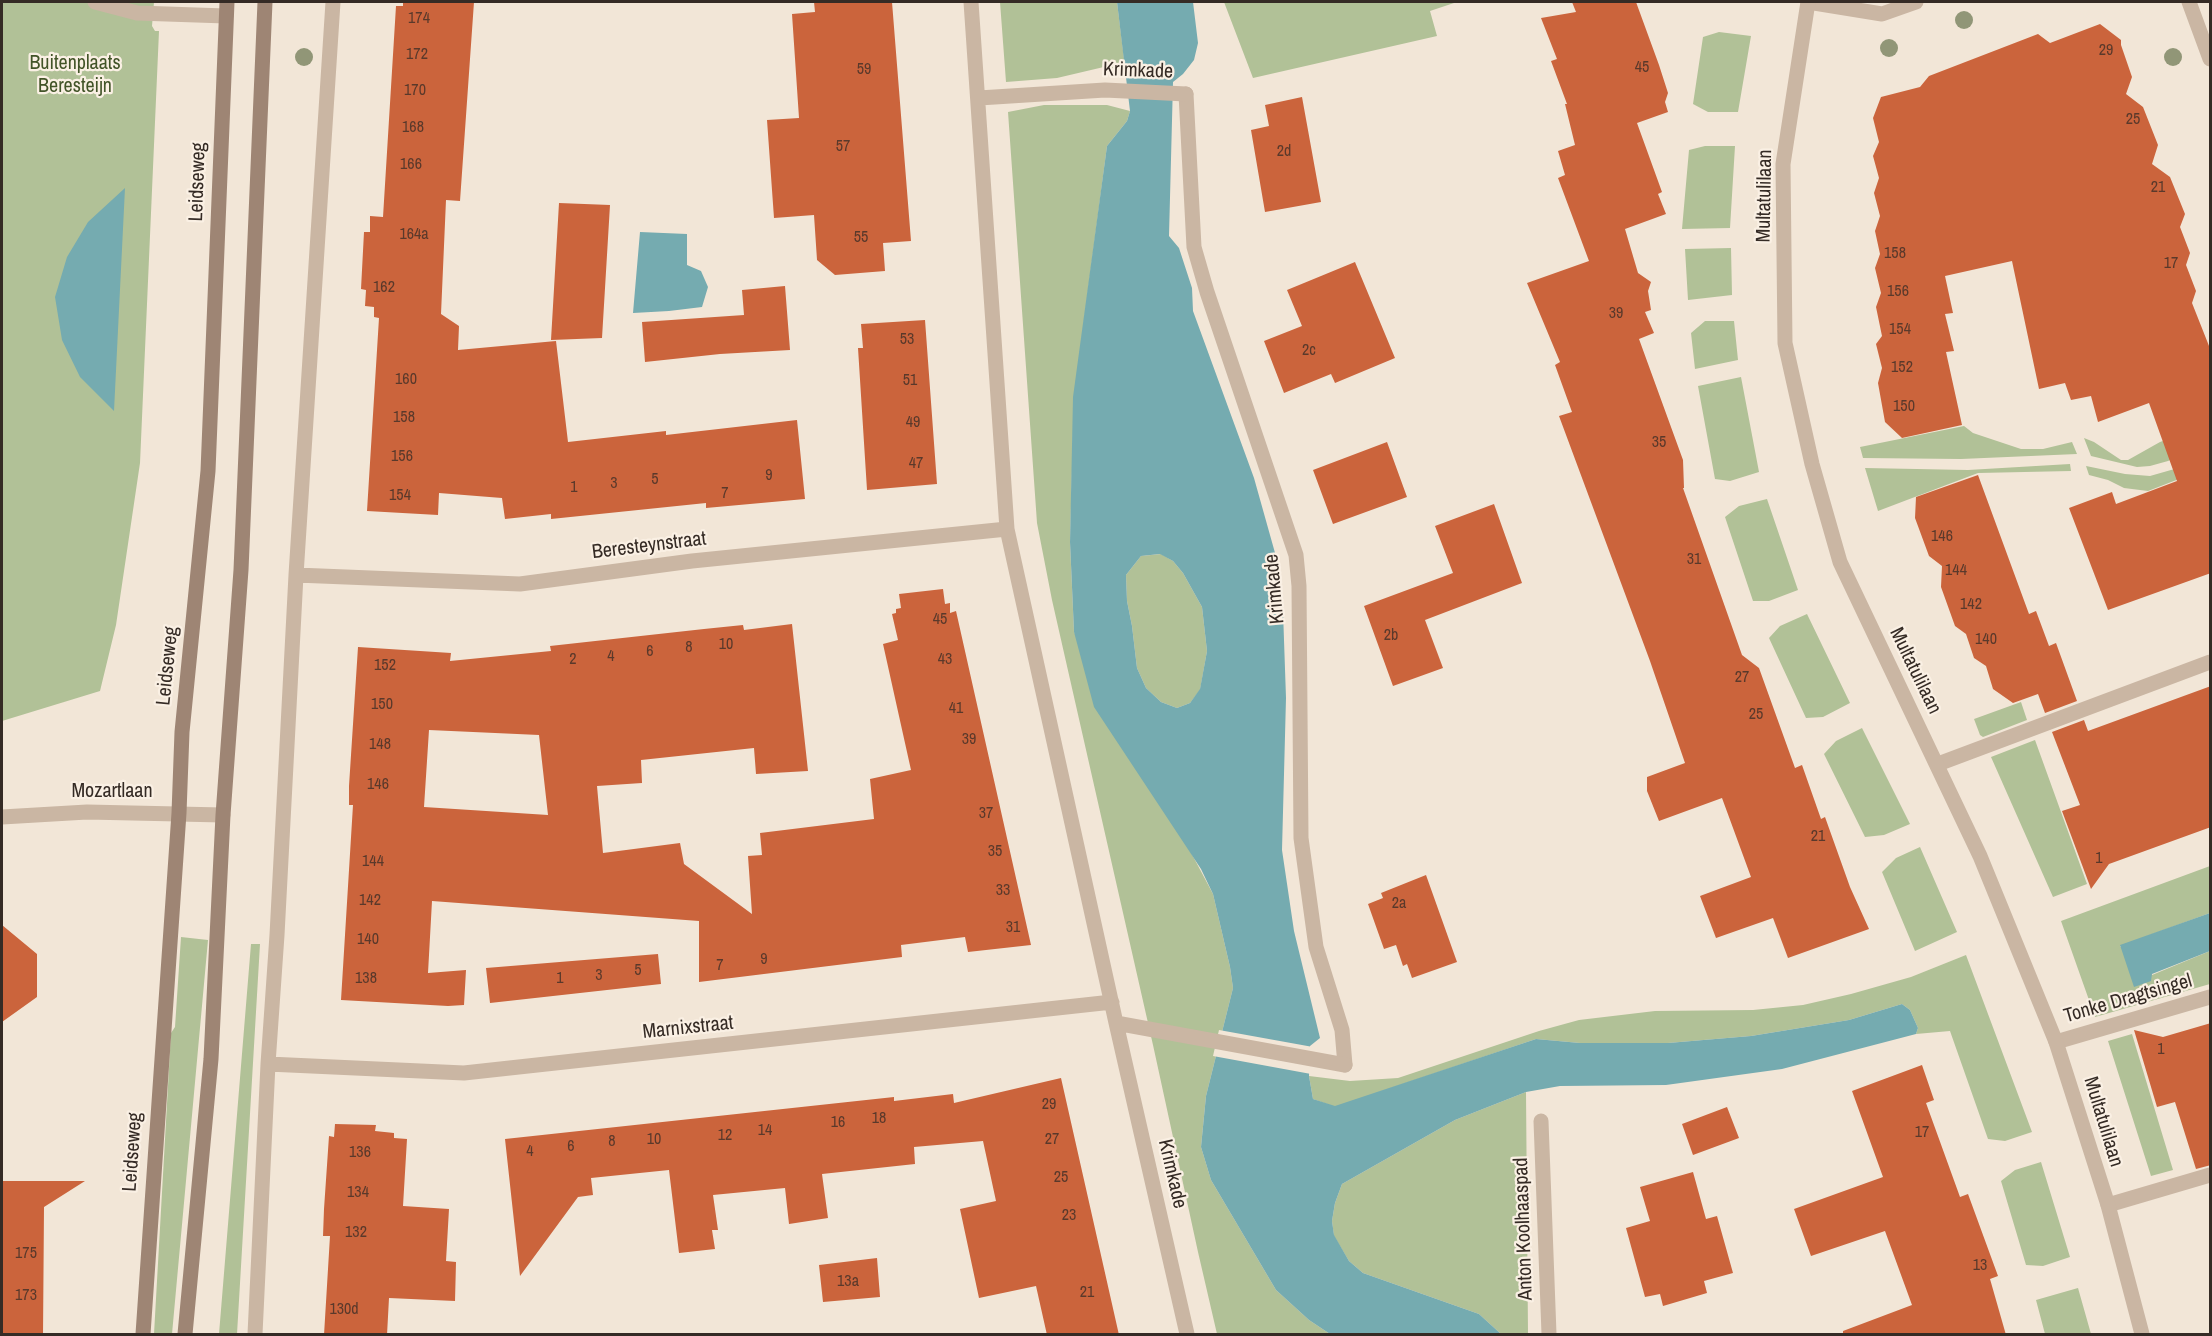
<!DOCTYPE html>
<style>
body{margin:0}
#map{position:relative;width:2212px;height:1336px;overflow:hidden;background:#f2e6d7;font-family:"Archivo Narrow",sans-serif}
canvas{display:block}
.frame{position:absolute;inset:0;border:3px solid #352b25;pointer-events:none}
</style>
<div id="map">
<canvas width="2212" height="1336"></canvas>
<div class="frame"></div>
</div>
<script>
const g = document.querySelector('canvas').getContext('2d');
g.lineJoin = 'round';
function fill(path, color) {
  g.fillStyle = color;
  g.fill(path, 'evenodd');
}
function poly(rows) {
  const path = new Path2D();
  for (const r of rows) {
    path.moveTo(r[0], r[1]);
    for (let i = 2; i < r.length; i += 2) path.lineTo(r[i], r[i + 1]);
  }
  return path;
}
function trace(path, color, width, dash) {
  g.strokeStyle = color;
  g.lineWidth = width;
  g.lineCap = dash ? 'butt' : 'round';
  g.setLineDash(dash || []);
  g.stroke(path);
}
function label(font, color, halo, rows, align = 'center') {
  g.font = font + ' "Archivo Narrow",sans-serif';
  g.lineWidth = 4.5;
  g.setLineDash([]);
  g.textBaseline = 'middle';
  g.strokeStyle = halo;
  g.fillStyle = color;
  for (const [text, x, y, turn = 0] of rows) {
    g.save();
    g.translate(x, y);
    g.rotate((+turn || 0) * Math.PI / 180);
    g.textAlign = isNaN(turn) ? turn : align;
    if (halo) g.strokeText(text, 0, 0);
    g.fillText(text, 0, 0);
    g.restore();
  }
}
fill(poly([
 [2,2,154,2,152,26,155,31,159,31,140,463,116,625,100,691,2,721],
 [1000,2,1117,2,1126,75,1108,66,1057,78,1006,82],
 [1224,2,1457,2,1430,11,1437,36,1253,78],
 [1719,32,1751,36,1738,112,1708,112,1693,104,1703,37],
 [1044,105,1107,105,1130,111,1127,121,1107,146,1074,397,1070,542,1074,632,1213,894,1230,967,1233,988,1206,1096,1201,1147,1211,1180,1276,1290,1309,1320,1330,1334,1217,1334,1198,1252,1153,1045,1052,600,1037,523,1008,112],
 [1705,146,1735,146,1730,228,1682,229,1689,150],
 [1731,248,1732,295,1688,300,1685,249],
 [1705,321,1734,321,1738,360,1695,369,1691,333],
 [1741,377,1759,472,1730,481,1715,479,1698,386],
 [2210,424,2189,451,2168,461,2150,466,2137,467,2091,456,2084,438,2094,442,2121,460,2128,460,2160,442],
 [1964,426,1973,433,2021,449,2043,449,2072,442,2077,454,1961,459,1863,458,1860,447],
 [2070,464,2071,471,1978,473,1878,511,1865,468,1968,470],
 [2086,466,2125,474,2150,476,2185,466,2210,467,2148,491,2124,488,2108,480,2089,475],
 [1767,499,1798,590,1769,601,1753,601,1725,517,1739,506],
 [1161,554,1173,561,1183,573,1202,607,1207,651,1200,690,1190,703,1177,708,1161,702,1146,688,1137,668,1132,626,1127,601,1126,575,1141,556],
 [1807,614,1850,703,1823,717,1806,718,1769,638,1780,626],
 [2021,702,2027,720,1983,737,1980,735,1974,719],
 [1862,728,1910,824,1884,835,1865,837,1824,754,1836,741],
 [2035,740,2087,884,2053,897,1991,757],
 [1920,847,1957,932,1915,951,1882,872,1896,858],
 [2210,866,2210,913,2120,946,2152,975,2210,951,2210,984,2095,1017,2061,921],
 [181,937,208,940,172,1334,154,1334,171,1033,175,1027],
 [251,944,260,944,237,1334,219,1334],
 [1966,955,2032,1132,2005,1141,1988,1139,1950,1031,1916,1034,1918,1028,1910,1010,1902,1004,1849,1020,1751,1036,1668,1043,1580,1043,1536,1039,1335,1107,1313,1099,1309,1076,1350,1081,1398,1078,1539,1031,1579,1020,1655,1011,1753,1010,1803,1005,1851,994,1911,977],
 [2132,1034,2173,1170,2151,1176,2108,1041],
 [1526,1092,1528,1334,1501,1334,1479,1314,1363,1273,1349,1261,1334,1236,1332,1221,1335,1203,1342,1184,1455,1120],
 [2041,1162,2070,1257,2043,1266,2026,1265,2001,1181,2015,1170],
 [2078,1288,2091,1334,2045,1334,2036,1300]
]), '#b1c197');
fill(poly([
 [1117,2,1193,2,1198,43,1194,60,1183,74,1173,82,1169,236,1179,248,1192,288,1193,311,1254,478,1277,560,1272,562,1283,611,1286,698,1282,850,1294,931,1320,1038,1310,1046,1309,1076,1313,1099,1335,1106,1536,1039,1580,1043,1668,1043,1751,1036,1849,1020,1902,1004,1910,1010,1918,1028,1916,1034,1782,1069,1666,1085,1560,1086,1526,1092,1455,1120,1342,1184,1335,1203,1332,1221,1334,1235,1349,1261,1363,1273,1479,1314,1501,1334,1330,1334,1309,1320,1276,1290,1211,1180,1201,1147,1206,1096,1233,988,1230,967,1213,894,1201,869,1094,707,1074,632,1070,542,1073,397,1107,146,1127,121,1130,111],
 [1160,554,1173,561,1183,573,1202,607,1207,651,1200,689,1190,703,1177,708,1161,702,1146,688,1137,668,1132,626,1127,601,1126,575,1141,556],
 [125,188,114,411,80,377,62,340,55,297,67,257,88,222],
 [640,232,687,234,687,265,701,271,708,287,702,307,669,311,633,313],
 [2210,913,2210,951,2152,974,2151,981,2134,987,2120,945]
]), '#75abb0');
fill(poly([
 [1219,1030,1313,1047,1311,1074,1213,1056]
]), '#f2e6d7');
fill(poly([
 [403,2,474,2,460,201,446,200,441,314,459,326,458,350,556,341,568,442,666,431,666,435,797,420,805,499,706,508,706,503,551,519,551,514,505,519,502,498,439,493,438,515,367,511,379,318,374,317,374,307,365,306,366,290,361,289,364,232,370,232,370,216,383,217,396,6,403,6],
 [814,2,892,2,911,241,883,243,885,271,835,275,817,260,814,215,774,218,767,120,799,118,792,14,815,12],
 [1572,2,1636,2,1659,65,1668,93,1665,102,1668,112,1637,123,1662,192,1658,194,1666,214,1625,229,1638,273,1651,282,1648,291,1651,310,1645,312,1654,333,1639,339,1683,460,1684,488,1683,488,1742,655,1759,668,1795,768,1802,765,1821,819,1825,817,1850,887,1869,929,1788,958,1773,918,1716,938,1700,896,1751,877,1722,798,1659,821,1647,791,1647,777,1685,763,1650,661,1559,416,1572,412,1555,365,1560,362,1527,283,1589,261,1558,178,1565,175,1558,151,1575,145,1565,104,1567,104,1551,61,1557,59,1541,18,1576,12],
 [2100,24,2121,40,2121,45,2132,77,2126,94,2143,107,2158,145,2152,164,2170,177,2185,214,2180,227,2190,253,2186,265,2196,291,2192,303,2211,351,2211,573,2108,610,2069,508,2112,492,2116,504,2177,481,2149,403,2098,422,2091,396,2071,400,2065,383,2039,389,2012,261,1945,276,1953,313,1945,314,1954,351,1946,352,1962,425,1902,438,1885,422,1878,383,1882,368,1876,344,1882,336,1876,307,1881,293,1875,268,1880,254,1875,231,1880,216,1874,193,1879,178,1873,156,1879,142,1873,118,1881,97,1920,87,1929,76,2038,34,2050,43],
 [1302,97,1321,202,1265,212,1251,130,1269,126,1265,105],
 [559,203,610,205,602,338,551,340],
 [1355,262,1395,358,1335,383,1331,374,1284,393,1264,341,1302,326,1287,290],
 [785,286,790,350,720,354,645,362,642,322,744,315,742,290],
 [925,320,937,484,867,490,858,348,863,348,861,324],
 [1387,442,1407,497,1333,524,1313,470],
 [1978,475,2029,614,2036,611,2049,646,2056,643,2077,701,2045,713,2038,694,2013,703,1993,689,1986,666,1974,658,1966,634,1955,626,1941,587,1942,566,1929,556,1915,518,1916,497],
 [1494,504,1522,583,1425,620,1443,668,1393,686,1364,606,1453,573,1435,526],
 [943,589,945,604,950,603,950,613,956,611,1031,945,968,952,965,937,901,945,902,957,699,982,699,921,432,901,428,973,466,970,464,1005,448,1006,341,1000,353,805,349,805,349,786,358,647,451,653,450,661,551,651,550,646,704,629,743,625,744,630,792,624,808,771,756,774,754,748,641,760,642,783,597,786,603,853,680,843,684,864,752,914,748,856,762,855,760,833,874,819,870,779,911,770,883,644,898,640,892,614,896,613,896,609,901,608,899,594],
 [429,730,539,735,548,815,424,807],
 [2211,686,2211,827,2109,864,2091,889,2062,811,2080,805,2052,732,2084,720,2088,731],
 [1426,875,1457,962,1412,978,1407,964,1403,966,1396,945,1384,949,1368,904,1383,898,1381,893],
 [2,925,37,954,37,997,2,1022],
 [658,954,661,984,490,1003,486,968],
 [2211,1023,2211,1165,2196,1169,2175,1102,2157,1107,2134,1030,2163,1037],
 [1922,1065,1934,1100,1926,1103,1960,1197,1968,1194,1998,1276,1990,1279,2006,1335,1843,1335,1843,1331,1912,1305,1885,1231,1811,1256,1794,1209,1883,1177,1852,1091],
 [1061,1078,1119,1335,1047,1335,1036,1286,979,1298,960,1209,996,1201,983,1141,914,1147,915,1164,822,1174,828,1218,789,1224,785,1188,713,1195,718,1230,712,1230,715,1249,679,1253,669,1170,591,1178,593,1195,578,1197,520,1276,505,1139,894,1097,894,1101,953,1094,954,1103],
 [1727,1107,1739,1138,1693,1155,1682,1124],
 [335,1124,376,1125,375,1131,394,1133,394,1138,407,1139,403,1206,449,1209,446,1261,456,1262,455,1301,389,1298,387,1335,324,1335,330,1236,323,1236,324,1209,329,1136,334,1137],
 [1693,1172,1706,1219,1717,1216,1733,1273,1704,1281,1707,1293,1663,1306,1660,1294,1645,1297,1626,1228,1650,1221,1640,1187],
 [2,1181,85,1181,44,1207,43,1335,2,1335],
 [877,1258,880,1297,823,1302,819,1265]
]), '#cb643c');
trace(poly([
 [1186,94,1194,247,1207,292,1296,555,1299,586,1301,838,1316,947,1342,1030,1345,1065],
 [1938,764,2210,662],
 [2108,1205,2210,1175]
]), '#cab6a3', 15);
trace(poly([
 [2056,1042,2210,997]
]), '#cab6a3', 15);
trace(poly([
 [95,2,137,13,226,16],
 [971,2,1007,529,1116,1023,1187,1334],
 [1808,2,1882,14,1916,2],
 [2189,2,2210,59],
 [979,98,1105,90,1186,94],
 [296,575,520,584,692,561,1007,529],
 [1116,1023,1345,1065],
 [268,1064,464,1073,1112,1002],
 [1541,1121,1549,1334],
 [255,1334,268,1064,277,935,296,575,333,2]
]), '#cab6a3', 15);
trace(poly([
 [1808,2,1783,164,1785,343,1812,464,1840,562,1980,856,2056,1042,2108,1205,2142,1334],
 [2,817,87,812,223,815]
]), '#cab6a3', 15);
trace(poly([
 [143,1334,179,813,182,732,208,471,227,2],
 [185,1334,211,1059,223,815,241,570,265,2]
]), '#9e8574', 15);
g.fillStyle = '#919677';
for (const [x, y] of [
 [1964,20],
 [1889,48],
 [304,57],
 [2173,57]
]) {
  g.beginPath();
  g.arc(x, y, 9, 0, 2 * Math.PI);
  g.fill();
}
label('16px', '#5a392b', null, [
 ["174",419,19],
 ["29",2106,51],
 ["172",417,55],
 ["45",1642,68],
 ["59",864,70],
 ["170",415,91],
 ["25",2133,120],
 ["168",413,128],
 ["57",843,147],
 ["2d",1284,152],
 ["166",411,165],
 ["21",2158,188],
 ["164a",414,235],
 ["55",861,238],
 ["158",1895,254],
 ["17",2171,264],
 ["162",384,288],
 ["156",1898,292],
 ["39",1616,314],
 ["154",1900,330],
 ["53",907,340],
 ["2c",1309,351],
 ["152",1902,368],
 ["160",406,380],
 ["51",910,381],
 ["150",1904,407],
 ["158",404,418],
 ["49",913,423],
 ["35",1659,443],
 ["156",402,457],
 ["47",916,464],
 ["9",769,476],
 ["5",655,480],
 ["3",614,484],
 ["1",574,488],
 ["7",725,494],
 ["154",400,496],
 ["146",1942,537],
 ["31",1694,560],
 ["144",1956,571],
 ["142",1971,605],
 ["45",940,620],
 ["2b",1391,636],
 ["140",1986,640],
 ["10",726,645],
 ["8",689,648],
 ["6",650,652],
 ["4",611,657],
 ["2",573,660],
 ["43",945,660],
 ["152",385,666],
 ["27",1742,678],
 ["150",382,705],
 ["41",956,709],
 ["25",1756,715],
 ["39",969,740],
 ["148",380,745],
 ["146",378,785],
 ["37",986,814],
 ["21",1818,837],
 ["35",995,852],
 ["1",2099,859],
 ["144",373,862],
 ["33",1003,891],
 ["142",370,901],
 ["2a",1399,904],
 ["31",1013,928],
 ["140",368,940],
 ["9",764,960],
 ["7",720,966],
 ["5",638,971],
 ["3",599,976],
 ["138",366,979],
 ["1",560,979],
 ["1",2161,1050],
 ["29",1049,1105],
 ["18",879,1119],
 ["16",838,1123],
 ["14",765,1131],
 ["17",1922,1133],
 ["12",725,1136],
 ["10",654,1140],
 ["27",1052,1140],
 ["8",612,1142],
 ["6",571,1147],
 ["4",530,1152],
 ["136",360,1153],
 ["25",1061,1178],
 ["134",358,1193],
 ["23",1069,1216],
 ["132",356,1233],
 ["175",26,1254],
 ["13",1980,1266],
 ["13a",848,1282],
 ["21",1087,1293],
 ["173",26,1296],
 ["130d",344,1310]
]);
label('20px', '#425428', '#faf0e4', [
 ["Buitenplaats",75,64],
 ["Beresteijn",75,87]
]);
label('20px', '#352b25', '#faf0e4', [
 ["Krimkade",1138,71,2],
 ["Leidseweg",198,182,-88],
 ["Multatulilaan",1765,196,-89],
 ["Beresteynstraat",649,546,-7],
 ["Krimkade",1275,589,-95],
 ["Leidseweg",168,666,-84],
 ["Multatulilaan",1915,671,64],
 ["Mozartlaan",112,792],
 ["Tonke Dragtsingel",2128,999,-16],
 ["Marnixstraat",688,1028,-6],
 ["Multatulilaan",2103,1122,73],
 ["Leidseweg",133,1152,-86],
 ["Krimkade",1172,1174,77],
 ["Anton Koolhaaspad",1524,1229,-92]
]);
</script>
